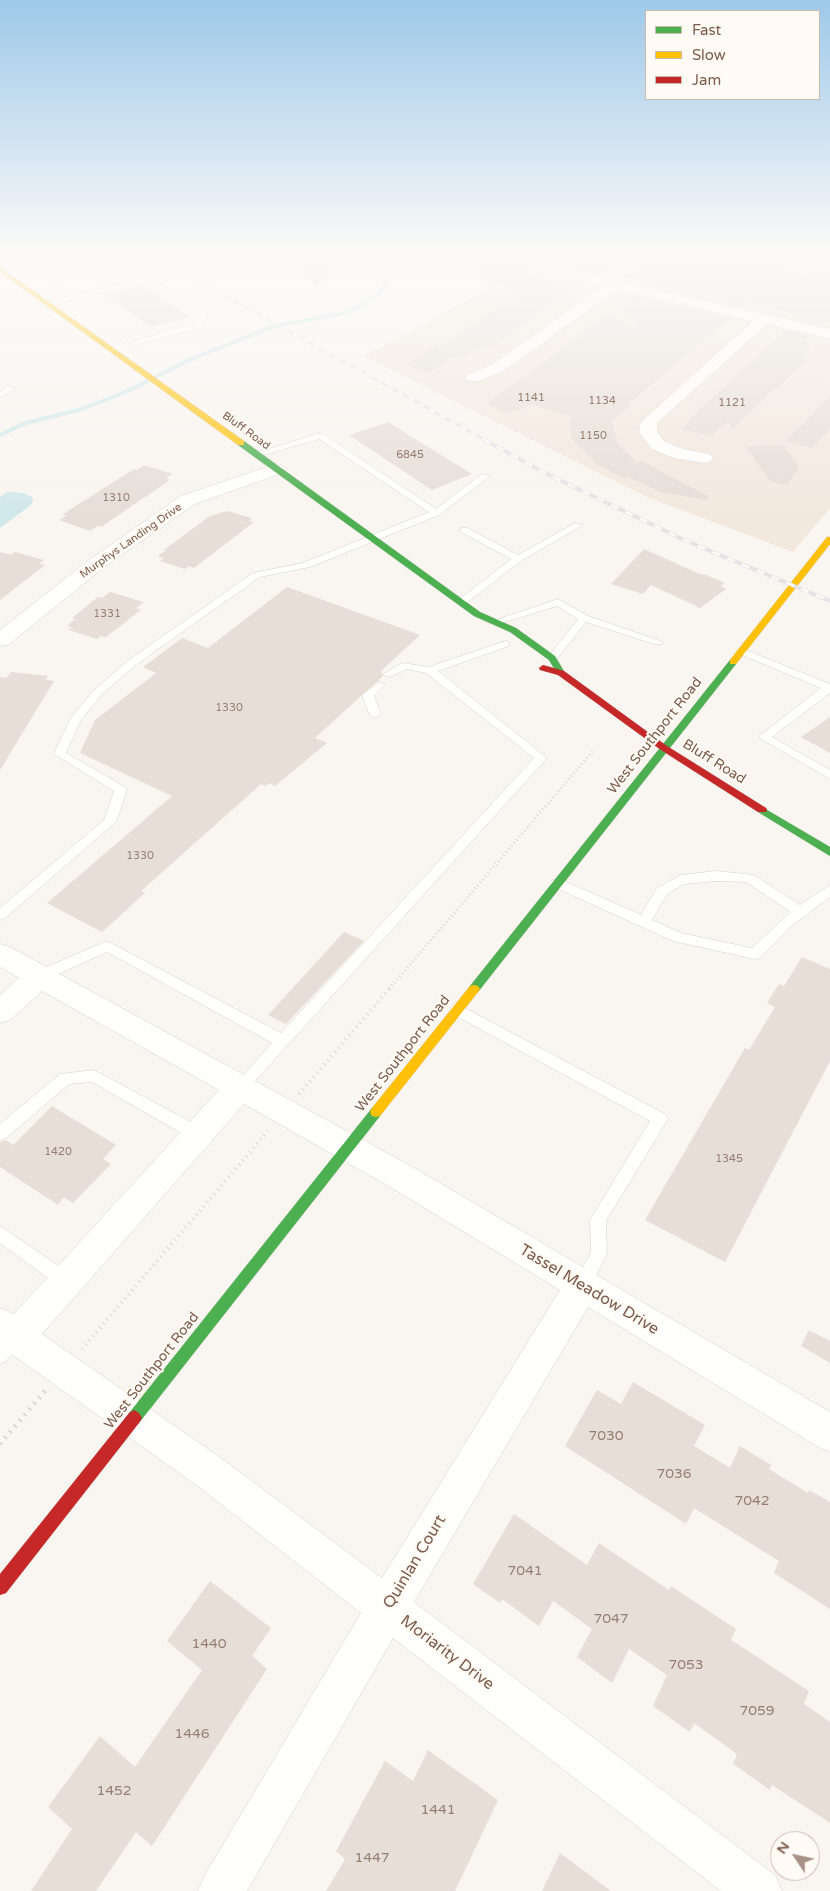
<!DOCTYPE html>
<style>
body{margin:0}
#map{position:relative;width:830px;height:1891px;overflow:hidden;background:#f9f5f0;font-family:"Varela Round",sans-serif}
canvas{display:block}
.legend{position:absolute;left:645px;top:10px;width:175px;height:90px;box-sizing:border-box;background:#fffaf3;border:1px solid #cabbb1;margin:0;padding:6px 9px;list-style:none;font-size:15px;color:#7a5c4d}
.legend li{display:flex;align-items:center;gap:10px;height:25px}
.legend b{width:25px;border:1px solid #cabbb1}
.north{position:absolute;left:770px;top:1831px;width:50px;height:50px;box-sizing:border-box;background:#fffaf3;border:1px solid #cabbb1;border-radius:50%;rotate:304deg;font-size:14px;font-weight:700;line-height:20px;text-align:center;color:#7a5c4d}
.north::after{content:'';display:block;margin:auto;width:18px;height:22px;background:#a69286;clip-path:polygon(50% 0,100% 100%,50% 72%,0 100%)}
</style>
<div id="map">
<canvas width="830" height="1891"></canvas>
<ul class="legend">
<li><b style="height:6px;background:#4caf50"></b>Fast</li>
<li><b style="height:6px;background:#ffc107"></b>Slow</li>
<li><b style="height:6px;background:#c62828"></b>Jam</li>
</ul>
<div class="north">N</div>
</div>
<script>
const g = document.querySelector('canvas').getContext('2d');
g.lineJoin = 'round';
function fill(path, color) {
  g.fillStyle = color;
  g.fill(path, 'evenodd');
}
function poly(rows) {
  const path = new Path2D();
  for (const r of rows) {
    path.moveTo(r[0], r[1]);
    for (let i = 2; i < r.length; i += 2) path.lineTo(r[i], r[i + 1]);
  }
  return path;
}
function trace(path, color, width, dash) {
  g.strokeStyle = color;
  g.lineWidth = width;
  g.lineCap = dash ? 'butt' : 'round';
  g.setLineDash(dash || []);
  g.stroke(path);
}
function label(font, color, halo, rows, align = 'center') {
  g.font = font + ' "Varela Round",sans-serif';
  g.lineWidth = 4.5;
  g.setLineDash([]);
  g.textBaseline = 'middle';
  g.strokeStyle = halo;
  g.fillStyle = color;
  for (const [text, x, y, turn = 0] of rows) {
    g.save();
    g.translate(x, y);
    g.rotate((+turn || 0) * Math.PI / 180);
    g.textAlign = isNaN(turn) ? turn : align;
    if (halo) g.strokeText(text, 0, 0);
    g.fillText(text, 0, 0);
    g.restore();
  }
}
fill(poly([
 [448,252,830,252,830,508,793,552,647,497,363,356,489,288]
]), '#f2e8de');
fill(poly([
 [7,492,24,493,32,497,33,501,31,505,0,528,0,497]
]), '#d0e8ea');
trace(poly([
 [0,435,26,423,82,409,128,391,187,361,271,327,348,312,375,297,384,289,398,252]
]), '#d0e8ea', 4);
fill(poly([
 [287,252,348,252,316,287],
 [466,252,508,252,524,268,570,292,489,349,480,347,463,358,453,356,430,373,405,366,436,344,441,346,520,294,482,273,466,257,471,256],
 [561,252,602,252,617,263,598,275,582,271],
 [674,252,694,254,708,252,830,278,830,318,822,325,797,320,802,316,747,303,742,307,644,285,649,281,623,276],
 [142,285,190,317,151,327,104,295],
 [631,295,731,318,627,405,630,406,612,421,617,443,637,463,641,461,708,496,707,500,660,492,629,477,625,479,597,464,572,439,569,422,572,417,532,405,505,414,488,403,609,313,641,330,642,329,618,306],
 [786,330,810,336,804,341,809,342,805,346,812,347,803,356,809,357,778,388,775,388,733,428,728,421,711,436,683,429,695,414],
 [830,396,830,429,812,448,786,441],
 [388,422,472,474,432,490,349,435],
 [773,445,783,446,799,467,787,485,771,482,746,447],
 [144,465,173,474,166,478,170,480,101,527,98,526,90,531,59,520,66,516,63,514,134,469,137,470],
 [227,511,252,518,249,521,254,522,194,568,189,566,185,569,160,561,164,558,158,556,166,550,164,550,210,516],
 [644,549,702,575,704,574,725,583,720,586,726,589,700,608,651,585,643,594,611,584],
 [0,552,11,555,15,552,44,560,39,564,45,565,0,600],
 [287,587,420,635,381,671,383,676,315,738,327,743,275,786,269,783,266,786,261,784,141,891,145,893,102,932,47,903,172,796,80,753,95,720,156,673,143,667,182,638,208,648],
 [110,592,144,602,136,608,141,610,106,637,100,636,97,639,69,630,72,627,67,626,75,619,72,618,98,597,102,598],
 [11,672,48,676,46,680,54,681,0,770,0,677,7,678],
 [830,717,830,753,801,737],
 [344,932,364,941,286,1024,268,1015],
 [802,957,830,969,830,1061,725,1262,645,1220,745,1048,749,1050,775,1007,767,1003,779,984,784,986],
 [52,1106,116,1145,103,1159,111,1164,73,1203,64,1197,58,1205,0,1167,0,1142,6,1140,13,1145],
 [809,1330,830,1341,830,1363,801,1346],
 [633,1382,705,1425,694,1446,730,1468,740,1446,771,1465,769,1469,808,1493,809,1490,830,1502,830,1609,774,1573,779,1561,694,1508,686,1524,565,1446,597,1390,621,1404],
 [514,1514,587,1565,599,1543,669,1590,671,1586,736,1629,731,1640,809,1691,804,1704,830,1722,830,1823,772,1785,770,1790,733,1764,737,1754,694,1723,690,1732,653,1706,667,1675,629,1649,612,1683,577,1657,592,1629,553,1601,539,1626,502,1599,500,1603,473,1584],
 [210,1581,271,1628,252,1656,267,1669,152,1846,136,1832,96,1891,31,1891,72,1829,48,1807,100,1736,135,1767,202,1670,167,1641],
 [428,1750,498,1800,455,1891,326,1891,345,1859,336,1851,385,1761,413,1781],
 [560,1853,611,1891,542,1891]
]), '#e6ded7');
const lane = poly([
 [16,252,75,295,139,279,95,252,102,252,147,279,160,283,208,315,200,328,109,352,109,348,194,324,200,316,156,285,145,282,45,306,45,302,68,297,15,256,0,260,0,256,16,252],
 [8,386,15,388,0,398,0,392,8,386],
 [317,434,323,434,436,509,482,474,490,476,439,515,310,567,260,577,137,664,102,694,81,720,66,753,125,787,127,790,116,822,5,918,0,920,0,908,104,820,114,791,54,754,70,719,94,690,129,660,253,573,303,563,429,512,319,439,256,457,252,454,317,434],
 [575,523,583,525,521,561,465,604,461,605,456,602,511,559,461,532,461,528,467,528,518,555,575,523],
 [558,599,588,616,663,642,662,644,654,644,586,622,556,660,552,661,547,658,578,619,557,606,495,625,490,622,558,599],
 [505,641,509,642,509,646,438,671,547,758,246,1091,241,1093,236,1091,233,1087,272,1043,107,952,45,980,35,980,33,976,35,972,107,941,281,1033,534,758,426,673,407,669,389,677,383,674,402,663,429,667,505,641],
 [741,648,830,684,830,693,772,737,830,770,830,779,758,737,821,688,737,653,736,651,741,648],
 [379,682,385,685,374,696,381,714,375,718,369,714,362,695,379,682],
 [717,871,754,875,800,905,830,885,830,897,791,926,760,958,755,959,673,941,552,886,550,883,552,880,562,880,641,915,657,888,681,875,717,871],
 [717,881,746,882,791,912,752,948,681,933,652,920,667,894,684,884,717,881],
 [457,1004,665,1114,668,1119,606,1221,607,1253,588,1292,582,1294,576,1292,573,1286,591,1252,590,1220,650,1121,452,1014,450,1010,452,1006,457,1004],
 [94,1070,204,1129,206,1134,204,1139,198,1141,192,1139,92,1082,69,1084,6,1138,0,1140,0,1124,60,1074,94,1070],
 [0,1226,72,1275,75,1281,72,1287,66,1289,60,1287,0,1243,0,1226],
 [16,1329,22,1331,25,1337,22,1343,6,1361,0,1364,0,1342,10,1331,16,1329]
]);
const street = poly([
 [251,252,264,252,273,264,263,278,258,279,251,275,259,264,251,252],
 [528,252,543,252,558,263,584,274,830,329,830,339,767,324,657,423,657,432,664,441,683,449,710,454,713,458,710,462,704,463,673,458,652,449,639,432,641,422,753,321,617,290,505,370,479,381,467,381,465,378,467,375,493,364,603,286,575,280,548,269,528,252],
 [756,252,781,252,830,261,830,269,763,256,756,252],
 [276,464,282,465,285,469,282,473,195,504,103,568,8,645,0,646,0,630,89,560,181,496,276,464],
 [0,944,10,947,409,1165,830,1412,830,1452,817,1446,588,1307,414,1602,775,1875,782,1891,721,1891,393,1638,247,1891,198,1891,205,1875,361,1613,195,1484,0,1346,0,1308,14,1314,219,1090,42,991,10,1020,0,1023,0,995,19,978,0,967,0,944],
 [244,1104,387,1185,560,1290,382,1578,221,1458,42,1334,244,1104]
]);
const fast = poly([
 [238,441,244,441,480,612,516,628,555,656,565,673,564,675,558,675,549,660,510,632,474,616,238,445,238,441],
 [733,659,736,660,736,664,478,992,470,992,468,989,470,986,730,660,733,659],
 [762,807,830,847,830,856,758,812,757,810,758,808,762,807],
 [376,1107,380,1108,382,1112,380,1116,139,1423,134,1426,129,1423,126,1418,129,1413,372,1108,376,1107]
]);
const slow = poly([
 [0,267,244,441,244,445,238,445,0,272,0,267],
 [827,537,830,537,830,544,736,664,730,664,730,660,827,537],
 [474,985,478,986,480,989,478,992,380,1116,376,1117,372,1116,370,1112,372,1108,470,986,474,985]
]);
const jam = poly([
 [543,665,564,671,667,746,766,808,767,810,766,812,758,812,661,750,558,675,540,670,539,668,543,665],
 [134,1410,139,1413,142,1418,139,1423,6,1593,0,1595,0,1574,129,1413,134,1410]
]);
trace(lane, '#d7d1cb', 1);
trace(street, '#d7d1cb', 1);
trace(fast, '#d9d2cb', 1);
trace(slow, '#d9d2cb', 1);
trace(jam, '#d9d2cb', 1);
trace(poly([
 [389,989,593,751]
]), '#dcd5d0', 3, [1, 3]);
trace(poly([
 [299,1094,390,988],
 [82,1349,268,1131]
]), '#dcd5d0', 4, [1, 4.5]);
trace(poly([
 [0,1444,45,1391]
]), '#dcd5d0', 4.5, [2, 5.5]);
fill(lane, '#fefefd');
fill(street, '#fefefd');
fill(fast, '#4caf50');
fill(slow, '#ffc107');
fill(jam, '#c62828');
const railFar1 = poly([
 [146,252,485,440]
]);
const rail = poly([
 [483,439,545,473,682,539,830,601]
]);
trace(railFar1, '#e6e3e7', 3);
trace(rail, '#e6e3e7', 4);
trace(railFar1, '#fffaf3', 2, [6]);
trace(rail, '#fffaf3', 2.5, [8]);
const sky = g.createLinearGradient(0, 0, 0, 516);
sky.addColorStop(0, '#9ec9e9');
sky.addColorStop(0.49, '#fcfaf8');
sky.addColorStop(1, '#fcfaf800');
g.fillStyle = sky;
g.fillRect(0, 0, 830, 516);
label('11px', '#977e72', null, [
 ["1141",531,398],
 ["1134",602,401],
 ["1121",732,403],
 ["1150",593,436],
 ["6845",410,455],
 ["1310",116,498],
 ["1331",107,614],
 ["1330",229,708],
 ["1330",140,856],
 ["1420",58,1152],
 ["1345",729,1159]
]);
label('11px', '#7a5c4d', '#fffaf3', [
 ["Bluff Road",246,431,36],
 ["Murphys Landing Drive",131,541,-35]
]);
label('14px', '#7a5c4d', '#fffaf3', [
 ["West Southport Road",655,736,-52],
 ["Bluff Road",714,762,32],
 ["West Southport Road",403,1054,-52],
 ["West Southport Road",152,1371,-52]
]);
label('14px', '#977e72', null, [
 ["7030",606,1436],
 ["7036",674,1474],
 ["7042",752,1501],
 ["7041",525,1571],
 ["7047",611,1619],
 ["1440",209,1644],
 ["7053",686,1665],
 ["7059",757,1711],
 ["1446",192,1734],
 ["1452",114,1791],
 ["1441",438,1810],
 ["1447",372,1858]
]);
label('16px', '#7a5c4d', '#fffaf3', [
 ["Tassel Meadow Drive",589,1290,31],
 ["Quinlan Court",415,1562,-59],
 ["Moriarity Drive",447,1653,37]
]);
</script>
